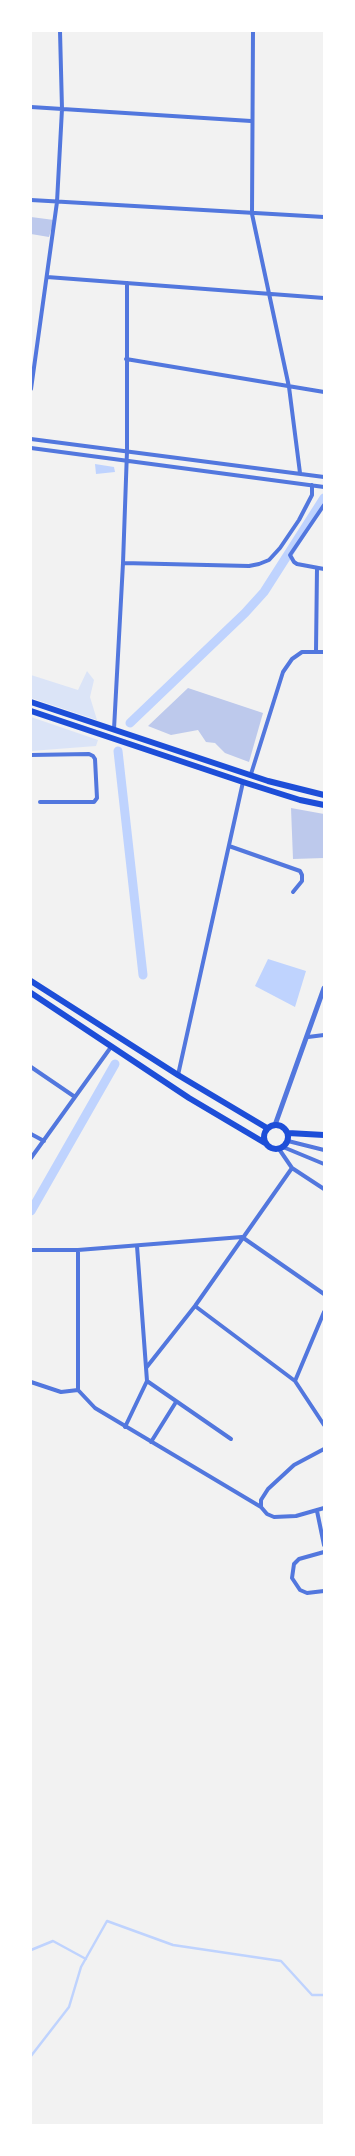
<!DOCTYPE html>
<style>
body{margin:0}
#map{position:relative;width:355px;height:2156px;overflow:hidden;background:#f2f2f2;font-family:Overpass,sans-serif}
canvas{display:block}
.frame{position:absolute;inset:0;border:32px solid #fff;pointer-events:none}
</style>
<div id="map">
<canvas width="355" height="2156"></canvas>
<div class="frame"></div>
</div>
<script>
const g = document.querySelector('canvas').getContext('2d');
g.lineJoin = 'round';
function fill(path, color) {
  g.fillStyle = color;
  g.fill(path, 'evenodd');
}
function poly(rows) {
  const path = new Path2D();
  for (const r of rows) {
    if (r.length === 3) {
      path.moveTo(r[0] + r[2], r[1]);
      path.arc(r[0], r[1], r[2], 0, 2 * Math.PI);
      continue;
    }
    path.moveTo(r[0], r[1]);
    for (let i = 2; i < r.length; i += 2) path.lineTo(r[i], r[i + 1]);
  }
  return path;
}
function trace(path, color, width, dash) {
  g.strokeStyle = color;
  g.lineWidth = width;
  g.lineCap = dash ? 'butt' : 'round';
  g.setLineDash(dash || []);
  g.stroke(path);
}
fill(poly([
 [87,671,94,680,90,697,97,720,31,698,31,675,78,690],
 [31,717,98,740,96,746,31,751]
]), '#dbe4f7');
fill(poly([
 [95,464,114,467,115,472,96,474],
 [268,959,306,971,295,1007,255,986]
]), '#bfd3fe');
trace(poly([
 [31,1950,53,1941,86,1959],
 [31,2056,69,2007,81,1967,107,1921,173,1945,281,1961,312,1995,324,1995]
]), '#bfd3fe', 2.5);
trace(poly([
 [130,723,245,613,264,592,324,498],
 [118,751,143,975],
 [31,1211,115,1064]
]), '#bfd3fe', 9);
fill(poly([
 [31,217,54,220,49,237,31,234],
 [188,688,263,713,249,762,225,753,215,743,206,742,198,730,171,735,148,726],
 [291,808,324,814,324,858,293,859]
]), '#bdc9ec');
trace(poly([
 [253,31,252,214,289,387,300,473],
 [31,107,251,121],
 [31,200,324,217],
 [47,277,324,298],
 [126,359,324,392],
 [31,389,57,202,62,109,60,31],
 [31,439,324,477],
 [31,448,324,487],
 [324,505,290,555,294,562,297,564,324,569],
 [123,563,249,566,259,564,269,560,280,548,299,520,312,495,312,485],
 [316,651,317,568],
 [114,729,123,563,127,451,127,283],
 [31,755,89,754,93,756,95,759,97,798,94,802,40,802],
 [251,774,283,672,292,659,302,652,324,652],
 [229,846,300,871,302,875,302,881,293,892],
 [308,1037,324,1035],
 [31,1067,75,1097],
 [178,1075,243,782],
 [31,1134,44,1141],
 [288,1141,324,1150],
 [283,1147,324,1164],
 [279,1149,292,1168,324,1189],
 [31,1158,111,1047],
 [242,1237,324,1294],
 [31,1250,78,1250,242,1237],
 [195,1306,295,1381,324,1425],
 [146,1368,195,1306,292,1168],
 [147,1381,231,1439],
 [295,1381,324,1312],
 [31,1382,61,1392,78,1390],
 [78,1390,95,1408,261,1507],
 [78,1390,78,1250],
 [125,1427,147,1381,137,1246],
 [151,1442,176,1402],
 [324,1449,294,1465,268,1489,261,1500,261,1507,267,1514,274,1517,296,1516,324,1508],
 [317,1511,324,1545],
 [324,1552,299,1559,294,1564,292,1578,300,1590,307,1593,324,1591]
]), '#5277de', 4);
trace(poly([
 [275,1125,324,988]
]), '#5277de', 5);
trace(poly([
 [31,702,268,781,324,795],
 [31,711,243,782,300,800,324,805],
 [31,981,178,1075,267,1128],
 [31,993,189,1098,265,1143],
 [276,1137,12],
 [288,1133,324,1135]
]), '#1d4ed8', 6);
</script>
